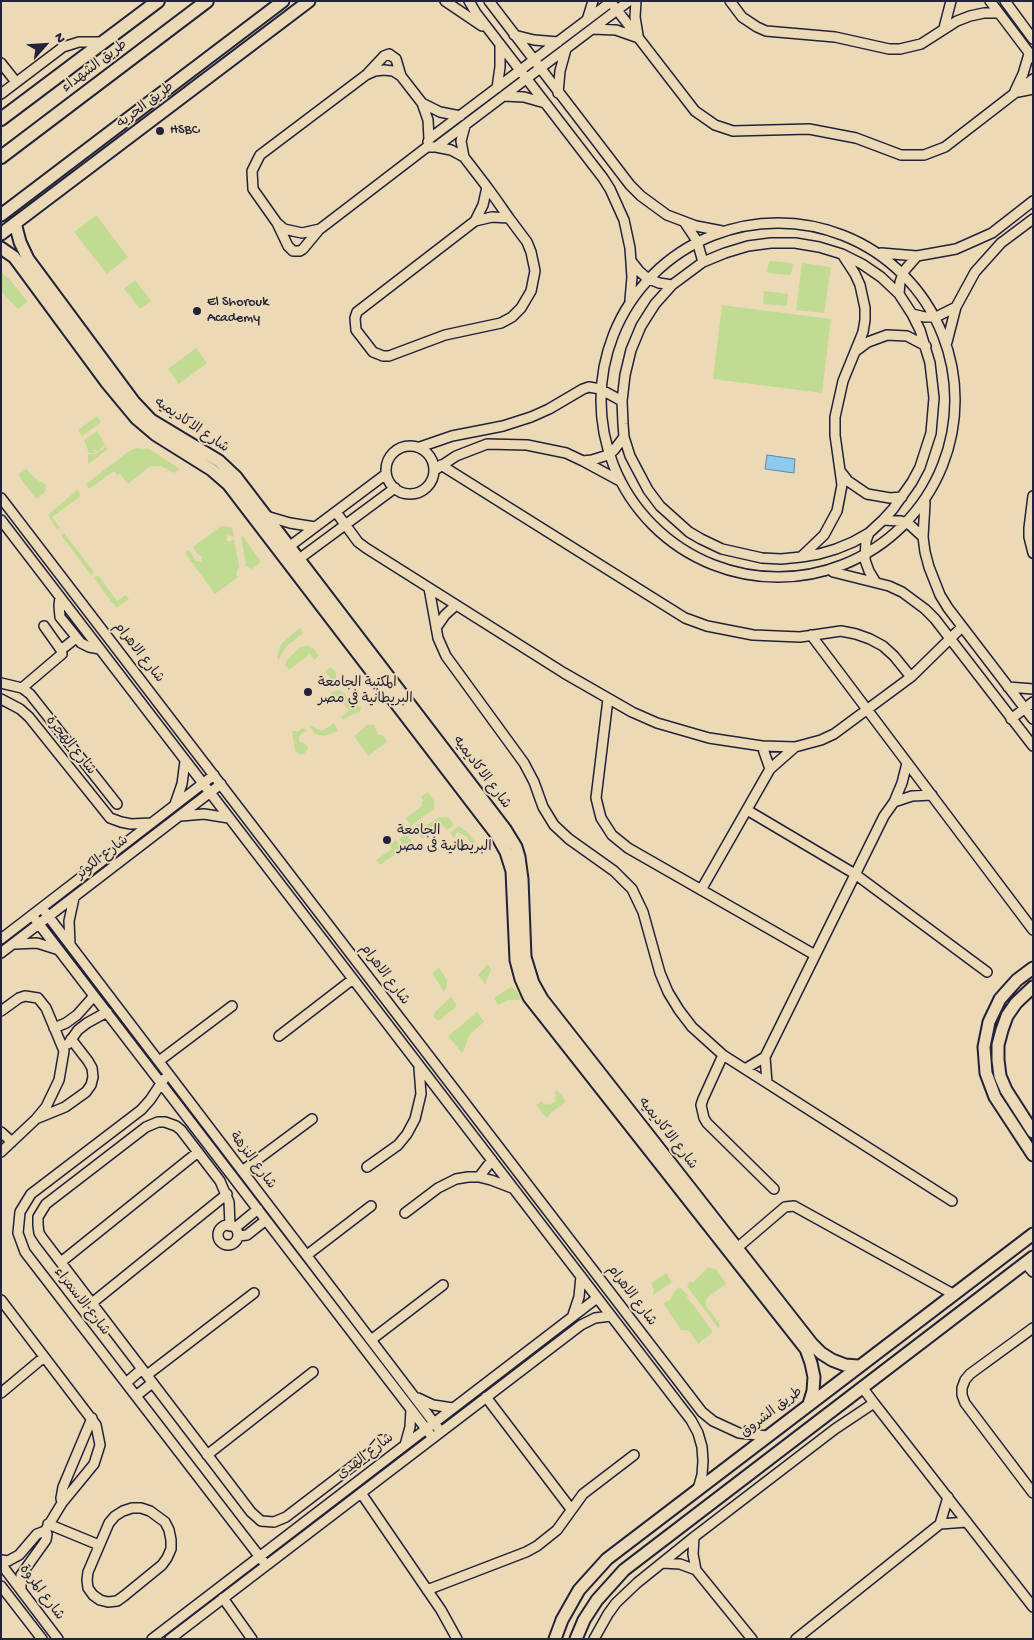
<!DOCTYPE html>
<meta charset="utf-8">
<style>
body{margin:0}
#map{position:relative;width:1034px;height:1640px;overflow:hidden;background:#ecdab7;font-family:"Gochi Hand",sans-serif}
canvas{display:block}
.frame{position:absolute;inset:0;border:2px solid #22223b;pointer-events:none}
.north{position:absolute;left:20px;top:20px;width:50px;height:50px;-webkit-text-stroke:4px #ecdab7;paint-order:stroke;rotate:64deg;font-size:14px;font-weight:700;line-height:20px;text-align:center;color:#22223b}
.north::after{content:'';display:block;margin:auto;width:18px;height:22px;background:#22223b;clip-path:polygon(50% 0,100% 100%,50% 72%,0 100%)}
</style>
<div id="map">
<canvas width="1034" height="1640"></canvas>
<div class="frame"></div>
<div class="north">N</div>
</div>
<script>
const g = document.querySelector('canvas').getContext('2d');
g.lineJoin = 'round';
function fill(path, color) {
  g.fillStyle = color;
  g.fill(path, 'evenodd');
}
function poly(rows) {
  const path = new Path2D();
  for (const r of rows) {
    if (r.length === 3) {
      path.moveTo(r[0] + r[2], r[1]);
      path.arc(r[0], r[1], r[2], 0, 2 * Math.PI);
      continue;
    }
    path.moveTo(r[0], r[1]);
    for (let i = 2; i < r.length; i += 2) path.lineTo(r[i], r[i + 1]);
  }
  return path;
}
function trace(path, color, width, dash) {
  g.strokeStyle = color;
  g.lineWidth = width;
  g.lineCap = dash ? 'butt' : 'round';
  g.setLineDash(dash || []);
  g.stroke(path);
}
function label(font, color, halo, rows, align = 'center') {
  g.font = font + ' "Gochi Hand","Playpen Sans Arabic",sans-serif';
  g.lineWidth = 4;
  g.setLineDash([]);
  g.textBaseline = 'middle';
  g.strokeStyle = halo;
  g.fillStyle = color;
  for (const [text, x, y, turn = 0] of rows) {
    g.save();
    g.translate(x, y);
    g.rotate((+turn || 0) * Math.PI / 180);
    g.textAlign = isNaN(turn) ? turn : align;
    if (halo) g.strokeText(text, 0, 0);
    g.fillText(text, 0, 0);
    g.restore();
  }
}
fill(poly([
 [96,215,128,257,107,274,74,232],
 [769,261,793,263,791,275,767,273],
 [802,263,831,267,824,313,796,310],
 [1,272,9,279,28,302,18,309,1,292],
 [135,280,151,301,140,309,124,289],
 [764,291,788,294,787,306,763,304],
 [722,305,831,319,822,393,713,379],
 [196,348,207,363,179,384,168,369],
 [97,416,101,422,82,436,78,430],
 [97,431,105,445,97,452,93,447,95,453,89,453,84,440],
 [106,447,108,449,88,464,88,454,96,454],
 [136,448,149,449,180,469,174,473,161,466,150,466,128,484,120,474,117,475,114,471,89,489,86,484,129,451],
 [26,469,36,479,46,485,45,492,36,499,18,475],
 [77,490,81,496,52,517,60,528,57,530,48,515],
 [221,526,232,527,234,537,228,535,226,540,229,542,234,539,239,566,236,574,238,577,215,594,185,553,189,550,196,561,201,562,202,556,198,555,193,547],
 [64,533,94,572,91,575,61,535],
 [243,536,261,562,252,569,246,566,241,537],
 [98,575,117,601,126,595,129,599,116,608,94,578],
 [300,628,303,633,287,646,278,660,277,657,281,644],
 [305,646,309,646,314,649,319,656,314,660,310,654,289,670,285,665,287,660,300,647],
 [331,667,336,673,336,680,327,687,324,684,331,679,325,671],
 [338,690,344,693,350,703,360,706,361,708,360,712,351,715,343,720,341,717,349,711,338,695,334,698,330,693],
 [334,723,338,731,324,736,315,734,310,727,312,726,322,731],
 [367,725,374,725,378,734,384,736,387,742,368,756,354,736],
 [302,728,305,729,306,731,299,736,299,741,307,745,308,748,305,753,301,755,295,751,292,731,299,731],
 [428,792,434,801,434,809,411,826,406,818,422,806,421,803,423,801,421,797],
 [439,817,449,818,454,825,447,830,441,824,430,832,425,826],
 [419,823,428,834,422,839,416,831,408,837,414,845,407,850,399,839],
 [459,826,469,834,475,842,471,844,466,836,457,832,454,838,450,833],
 [396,840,401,847,399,848,401,850,380,865,376,860,392,849,390,845],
 [487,965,489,965,491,970,485,984,478,975],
 [439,968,447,980,447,986,444,992,432,973],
 [512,986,520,996,521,1000,509,1000,498,1005,494,998],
 [451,997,457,1006,438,1021,433,1016,435,1012],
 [477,1012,484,1022,470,1034,463,1052,462,1053,448,1036],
 [557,1090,566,1101,552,1112,547,1118,536,1105,542,1101,545,1105,548,1103,550,1105,556,1101,554,1098,557,1096,554,1092],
 [708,1267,717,1270,726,1284,707,1298,706,1302,706,1306,719,1323,720,1326,718,1328,687,1286,689,1282,694,1282],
 [666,1273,672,1282,653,1295,654,1290,651,1283],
 [679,1287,688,1295,687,1297,692,1304,693,1304,713,1332,698,1344,691,1333,687,1330,681,1330,663,1303,670,1300,674,1292]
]), '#c2db92');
const water = poly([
 [767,455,795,459,794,473,765,469,767,455]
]);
fill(water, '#8dcaed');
trace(water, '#6287a6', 1);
const minor = poly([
 [445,1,482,26],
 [469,1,476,13,603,178,610,189,624,220,630,248,632,277,630,300],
 [489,1,630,185,641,196,667,215,696,226,722,231],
 [610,1,695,111,715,125,733,131,809,129,856,138,901,155,924,155,945,147,1033,79],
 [636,1,635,17,638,35],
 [730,1,742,17,757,27,766,31,835,37,889,49,900,49,921,44,957,21,970,16,984,13,999,13],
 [990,1,1033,58],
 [1005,1,1033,39],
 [587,20,593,1],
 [944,28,951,1],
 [593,29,616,30,636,37],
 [514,35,534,40,558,42],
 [1,63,16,82],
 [368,73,384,56,389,54,396,59,401,76],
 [497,88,500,67,500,45],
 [1015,91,1023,74,1029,54],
 [1018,92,1033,89],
 [558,93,560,71,566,49],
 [1,94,63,47,79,42,103,42],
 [504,96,524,97,545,103],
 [422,103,440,112,460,116],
 [465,126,461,141,464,157,487,187,495,198,509,218,527,242,531,252,535,271,531,291,521,308,512,317,501,323,445,335,389,356,383,356,373,352,356,330,355,318,357,312,475,221,483,205,487,187],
 [429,139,428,120,422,103,401,76,393,71,384,70,375,71,366,75,260,155,252,171,253,189,277,223,284,229,302,233,320,229,427,147,436,147,629,1],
 [428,142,429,139,612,1],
 [436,147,451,150,464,157],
 [475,221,492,217,509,218],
 [277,223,288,246,293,251,300,251,303,249,318,231],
 [685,223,697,241,703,262],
 [778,400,177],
 [881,253,917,256,956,249,992,233,1033,201],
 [632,262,639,271,647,278,659,283,672,285],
 [899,294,900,282,904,271,917,256],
 [912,314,925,317,938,316,956,307],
 [947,342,956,307,975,272,1001,243,1033,219],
 [856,351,868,342,887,335,907,336,926,346],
 [410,470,24],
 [420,447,452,436,503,426,531,417,549,409,583,389,589,387,600,389,622,401],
 [583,461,620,481],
 [441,465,685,618,707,626,753,635,800,637,841,631,856,634,870,639,883,646,894,656,911,677],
 [435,470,456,456,487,444,527,445,566,453,583,461,592,460,608,455,614,450,624,437],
 [841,472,848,481,867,494,890,498,902,497],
 [1033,496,1029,528,1029,537,1033,553],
 [1,498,702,1412,713,1421,739,1433,767,1436],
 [925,503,923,537,925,552,929,567,940,595,948,608,1033,719],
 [336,512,358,542,366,548,564,673,632,712,657,723,709,738,762,746,795,747,821,740,834,734,911,677,962,627],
 [266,516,290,523,315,527],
 [1,520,691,1420,698,1433,702,1447,703,1461,702,1475,698,1489],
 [883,520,901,521,910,525,923,537],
 [869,533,866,541,865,560,869,571,875,581],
 [290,546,386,474],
 [801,557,824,535,837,511,842,485,835,435,835,417,843,381,863,332,865,320,865,308,860,285,855,274,842,254,819,247,795,243,771,243,748,246,725,253,703,262,672,285,655,304,641,326,631,350,625,375,622,401,623,424,624,437,630,456,648,490,660,506,689,532,701,539,722,549,762,558,781,559,801,557,819,554,836,549,853,542,869,533,883,520,893,509,912,482,920,467,931,433,934,398,930,363,920,330,912,314,899,294,881,277,862,264,842,254],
 [299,559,395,488],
 [833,572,889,586,902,592,925,609,935,619,1033,746],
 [429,588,438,638,446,656,524,763,534,782,543,807,554,825,569,839,614,871,632,889,643,912,660,973,668,992,679,1010,692,1027,723,1055,952,1201],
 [60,597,59,606,60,617,81,643,89,647,100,649],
 [436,628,445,615,456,605],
 [811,635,1033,930],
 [61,650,76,638],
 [1,683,22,688,30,694,117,804],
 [1008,687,1033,689],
 [22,688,62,654,61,650,44,626],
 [1,699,20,709,29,717,110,818,121,822,131,824,151,823],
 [608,699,596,798,601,818,612,835,628,848,815,955],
 [1011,719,1033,702],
 [762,746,770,769],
 [894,802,912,796,932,795],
 [175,804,182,784,185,761],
 [747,810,855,874,987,972],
 [181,816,204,814,229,818],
 [701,890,770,769,795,747],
 [42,908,441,1432],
 [32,915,433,1438],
 [1,939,214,775],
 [15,944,37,943,59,950],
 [70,944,69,921,74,898],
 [1,953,221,784],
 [1,1011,19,998,25,996,38,998,46,1008,64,1051,59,1080,46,1107,36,1119,1,1152],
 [54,1028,66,1023,77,1015,94,996],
 [279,1036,353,979],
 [68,1044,78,1030,87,1023,107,1012],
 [723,1055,703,1099,701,1105,704,1118,707,1123,774,1189],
 [159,1061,232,1006],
 [745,1069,765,1057],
 [164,1079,150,1100,141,1110,31,1194,20,1212,18,1233,25,1252,266,1565],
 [767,1083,765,1057,884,816,894,802,902,783,907,763],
 [38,1118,65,1107,86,1092,91,1085,93,1077,92,1068,88,1061,71,1039],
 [1,1132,12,1142],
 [367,1167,398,1145,407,1134,415,1119,421,1094,419,1068],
 [242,1171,312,1119],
 [479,1177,492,1160],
 [405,1213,438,1188,456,1179,468,1177,479,1177,491,1180,512,1188],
 [228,1235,10],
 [230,1226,229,1202,220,1181,181,1130,176,1126,165,1122,158,1122,146,1127,46,1204,38,1217,38,1225,39,1233,43,1239,251,1512,261,1521,274,1522,286,1517,371,1452,381,1440],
 [235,1228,258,1209],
 [238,1236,247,1235,266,1220],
 [737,1248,785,1207,794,1206,953,1294],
 [307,1255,371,1206],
 [61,1262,198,1152],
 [1025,1263,1033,1272],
 [1,1300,96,1425,100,1445,94,1464,62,1503,45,1531,37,1534,19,1555,8,1561,1,1560],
 [92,1303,227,1194],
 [573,1315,579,1297,581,1276],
 [1033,1328,970,1374,965,1380,962,1388,962,1395,965,1403,1033,1493],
 [371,1340,443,1285],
 [147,1375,254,1293],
 [126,1383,142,1369],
 [862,1387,874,1403],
 [1,1393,44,1357],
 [136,1396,152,1383],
 [486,1397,571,1509],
 [418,1398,433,1405,453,1408],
 [405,1445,410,1427,411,1409],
 [207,1455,313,1372],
 [361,1493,441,1610,457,1639],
 [62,1503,61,1498,63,1487,92,1418],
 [132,1508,141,1508,150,1511,165,1522,169,1530,171,1540,171,1549,167,1558,162,1565,124,1596,117,1601,108,1602,100,1600,93,1595,88,1588,87,1580,88,1572,109,1523,115,1516,123,1511,132,1508],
 [48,1524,99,1545],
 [940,1524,948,1497],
 [694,1537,693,1554,696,1570,752,1639],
 [663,1563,680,1564,696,1570],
 [1,1564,58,1639],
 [1,1586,42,1639],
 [21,1589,21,1575,46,1540,47,1534,45,1531],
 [427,1590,526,1552,537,1546,557,1530,583,1494,634,1455],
 [223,1598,252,1639],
 [152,1639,597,1298],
 [170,1639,581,1325,595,1318,611,1316],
 [594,1639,608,1614,616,1603,637,1583,694,1537,835,1429,874,1403,1033,1607],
 [796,1639,940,1524,967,1522]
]);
const tertiary = poly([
 [1,215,283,1],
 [15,223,20,242,28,259,134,402,151,420,219,461,236,477,505,829,516,847,519,857,522,879,525,957,533,983,542,999,812,1344,821,1353,832,1360,845,1365,858,1366],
 [1,234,309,1],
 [1,248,14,257,20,265,107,383,136,418,156,435,212,470,228,484,496,834,506,852,512,871,516,960,521,979,529,997,806,1349,811,1363,814,1377,813,1391,809,1404],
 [1033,968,1017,980,1000,999,989,1022,984,1047,986,1073,995,1097,1033,1155],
 [1033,987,1016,1003,1007,1016,1002,1030,998,1045,998,1060,1000,1076,1006,1090,1033,1132],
 [555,1639,562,1620,579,1590,607,1559,1033,1234],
 [576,1639,584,1620,597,1600,624,1570,1033,1257]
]);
const secondary = poly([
 [1,119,158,1],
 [1,157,207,1]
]);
trace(minor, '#22223b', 12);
trace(tertiary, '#22223b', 15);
trace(secondary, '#22223b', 16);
trace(minor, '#ecdab7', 9);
trace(tertiary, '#ecdab7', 11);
trace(secondary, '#ecdab7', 12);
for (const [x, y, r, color] of [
 [160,131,5,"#22223b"],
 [197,311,5,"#22223b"],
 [308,692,5,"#22223b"],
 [387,840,5,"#22223b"]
]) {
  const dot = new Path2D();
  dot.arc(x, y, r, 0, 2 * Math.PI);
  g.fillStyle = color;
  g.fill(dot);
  trace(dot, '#ecdab7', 2);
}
label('14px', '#22223b', '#ecdab7', [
 ["طريق الشهداء",95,67,-37],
 ["طريق الحريه",146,106,-37],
 ["شارع الاكاديميه",191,426,34],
 ["شارع الاهرام",138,653,52],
 ["شارع الهجرة",70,746,51],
 ["شارع الاكاديميه",481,773,53],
 ["شارع الكوثر",103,858,-38],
 ["شارع الاهرام",384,975,53],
 ["شارع الاكاديميه",667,1134,52],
 ["شارع النزهة",252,1161,53],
 ["شارع الاهرام",631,1296,53],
 ["شارع الاسمراء",81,1302,52],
 ["طريق الشروق",772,1413,-37],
 ["شارع الهدى",366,1457,-37],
 ["شارع المروة",41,1593,53]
]);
label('14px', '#22223b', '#ecdab7', [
 ["HSBC",170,131],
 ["El Shorouk",207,303],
 ["Academy",207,319],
 ["المكتبة الجامعة",318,684],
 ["البريطانية في مصر",318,700],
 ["الجامعة",397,832],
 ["البريطانية فى مصر",397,848]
], 'left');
</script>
